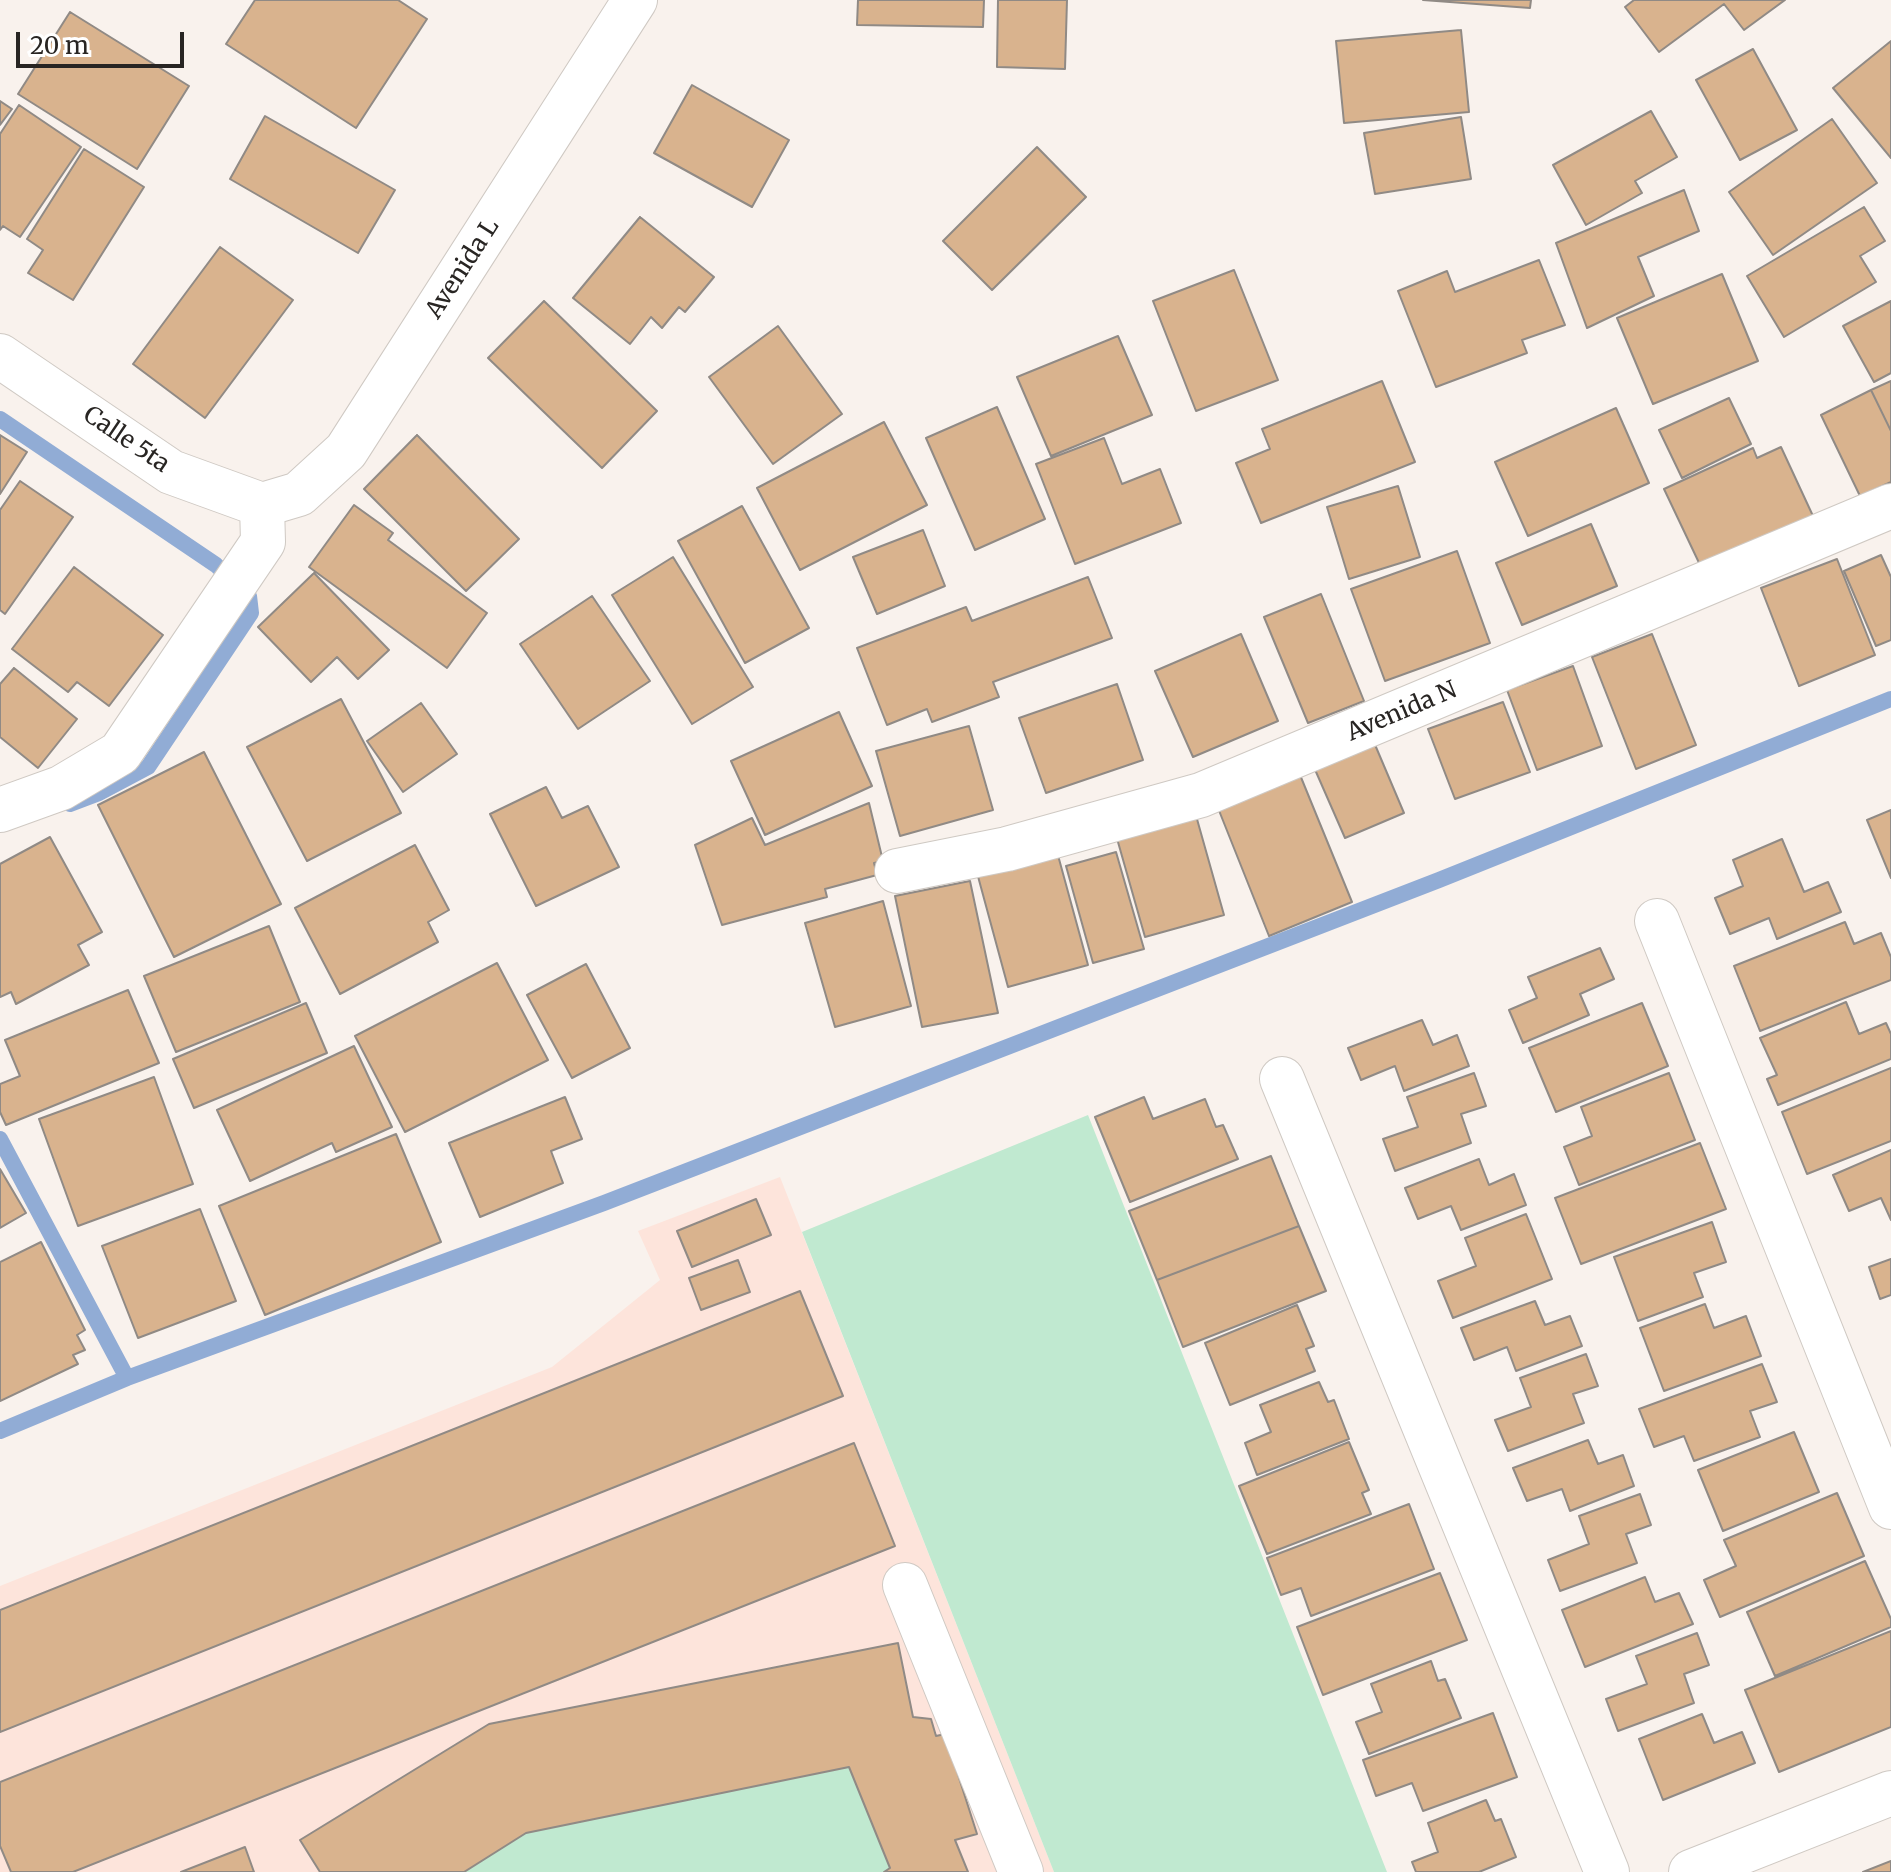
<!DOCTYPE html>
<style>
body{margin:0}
#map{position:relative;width:1891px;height:1872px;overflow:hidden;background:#f9f2ed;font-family:Merriweather,serif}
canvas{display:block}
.scale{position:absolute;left:16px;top:32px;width:168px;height:36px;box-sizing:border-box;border:4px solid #282523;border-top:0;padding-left:10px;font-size:24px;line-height:28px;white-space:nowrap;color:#282523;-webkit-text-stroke:6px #fff;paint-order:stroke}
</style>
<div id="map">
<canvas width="1891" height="1872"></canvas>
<div class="scale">20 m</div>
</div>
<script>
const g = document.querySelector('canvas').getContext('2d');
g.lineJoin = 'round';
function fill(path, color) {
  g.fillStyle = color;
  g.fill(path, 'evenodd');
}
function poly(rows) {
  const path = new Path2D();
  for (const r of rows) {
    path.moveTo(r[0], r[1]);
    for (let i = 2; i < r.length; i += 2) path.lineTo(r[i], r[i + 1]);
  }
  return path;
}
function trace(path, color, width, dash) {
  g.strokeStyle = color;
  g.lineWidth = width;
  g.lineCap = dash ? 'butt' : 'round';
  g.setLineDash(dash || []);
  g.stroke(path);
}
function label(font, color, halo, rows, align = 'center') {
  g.font = font + ' Merriweather,serif';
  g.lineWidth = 6;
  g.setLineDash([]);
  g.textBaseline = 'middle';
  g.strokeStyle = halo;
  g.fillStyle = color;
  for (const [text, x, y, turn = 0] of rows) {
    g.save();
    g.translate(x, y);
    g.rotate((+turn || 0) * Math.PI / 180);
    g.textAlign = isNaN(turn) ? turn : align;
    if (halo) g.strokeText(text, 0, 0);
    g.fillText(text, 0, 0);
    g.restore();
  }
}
fill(poly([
 [780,1177,1054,1872,0,1872,0,1586,552,1367,660,1280,638,1231]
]), '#fde4db');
fill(poly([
 [1088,1115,1387,1872,1054,1872,802,1232],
 [849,1767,890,1868,884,1872,464,1872,526,1833]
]), '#c0e9d0');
trace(poly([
 [0,419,216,565,249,596,251,613,148,767,99,793,70,804],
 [0,1139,127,1378],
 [0,1431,127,1378,604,1203,1439,880,1891,699]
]), '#91acd5', 16);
const building = poly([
 [255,0,398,0,427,19,356,128,226,44,255,0],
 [858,0,984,0,983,27,857,25,858,0],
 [998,0,1067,0,1065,69,997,67,998,0],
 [1423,0,1531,0,1530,8,1423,0],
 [1634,0,1785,0,1744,30,1724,4,1659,52,1625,7,1634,0],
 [70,12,189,86,137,169,18,94,70,12],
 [1461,30,1469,112,1344,123,1336,41,1461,30],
 [1891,41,1891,158,1833,88,1891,41],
 [1753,49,1797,130,1740,160,1696,80,1753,49],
 [692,85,789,140,752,207,654,153,692,85],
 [0,101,12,109,0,125,0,101],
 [19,105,81,147,20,237,3,226,0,230,0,134,19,105],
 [1651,111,1677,157,1635,181,1642,193,1586,225,1553,165,1651,111],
 [265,116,395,190,358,253,230,179,265,116],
 [1461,117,1471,179,1375,194,1364,133,1461,117],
 [1832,119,1877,183,1773,255,1729,192,1832,119],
 [1037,147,1086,197,992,290,943,241,1037,147],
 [84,149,144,187,73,300,28,273,43,250,27,239,84,149],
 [1684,190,1699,231,1638,257,1654,296,1587,328,1556,243,1684,190],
 [1864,207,1885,241,1860,256,1876,282,1784,337,1747,276,1864,207],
 [640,217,714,277,685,312,679,307,662,328,651,317,630,344,573,298,640,217],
 [220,247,293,300,205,418,133,364,220,247],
 [1539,260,1565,325,1522,340,1527,353,1436,387,1398,291,1447,271,1455,292,1539,260],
 [1234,270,1278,380,1196,411,1153,301,1234,270],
 [1722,274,1758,361,1653,404,1617,318,1722,274],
 [544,301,657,411,602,468,488,358,544,301],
 [1891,301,1891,373,1874,382,1843,326,1891,301],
 [778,326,842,414,773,464,709,377,778,326],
 [1118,336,1152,415,1051,456,1017,377,1118,336],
 [1382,381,1415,462,1261,523,1236,463,1270,449,1262,429,1382,381],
 [1891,381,1891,431,1871,390,1891,381],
 [1871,390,1891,431,1891,482,1860,496,1821,415,1871,390],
 [1729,398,1751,444,1682,478,1659,430,1729,398],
 [997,407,1045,519,975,550,926,438,997,407],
 [1616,408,1649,483,1528,536,1495,462,1616,408],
 [884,422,927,505,800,570,757,488,884,422],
 [0,435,27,452,0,494,0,435],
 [417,435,519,539,466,591,364,489,417,435],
 [1104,438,1122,484,1160,469,1181,523,1075,564,1036,464,1104,438],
 [1781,447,1813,516,1701,567,1664,489,1753,448,1757,458,1781,447],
 [20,481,73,517,5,614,0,610,0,510,20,481],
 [1398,486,1420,557,1349,579,1327,507,1398,486],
 [354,505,393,533,388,540,487,613,447,668,309,567,354,505],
 [742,506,809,628,745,663,678,541,742,506],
 [1591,524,1617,586,1522,625,1496,563,1591,524],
 [923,530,945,586,877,614,853,557,923,530],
 [1457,551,1490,643,1385,681,1351,589,1457,551],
 [1881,555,1891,577,1891,640,1876,646,1844,571,1881,555],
 [673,557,753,687,692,724,612,595,673,557],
 [1837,559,1875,655,1799,686,1761,588,1837,559],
 [74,567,163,635,109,706,77,682,68,692,12,649,74,567],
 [314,573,389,650,358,679,337,657,311,682,258,627,314,573],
 [1088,577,1112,638,993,682,999,697,932,722,927,709,887,725,857,648,966,607,972,621,1088,577],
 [1321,594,1364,701,1308,723,1264,617,1321,594],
 [592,596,650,681,578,729,520,644,592,596],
 [1241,634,1278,721,1193,757,1155,671,1241,634],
 [1652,634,1696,745,1636,769,1592,657,1652,634],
 [1573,666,1602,746,1537,770,1507,690,1573,666],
 [14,668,77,719,38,768,0,737,0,684,14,668],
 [1117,684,1143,760,1046,793,1019,718,1117,684],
 [341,699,401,813,307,861,247,747,341,699],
 [1503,702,1530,772,1455,799,1428,729,1503,702],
 [421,703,457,754,403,792,367,741,421,703],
 [839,712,872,786,765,835,731,761,839,712],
 [969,726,993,810,900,836,876,751,969,726],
 [1373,740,1404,813,1345,838,1313,765,1373,740],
 [204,752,281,904,174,957,98,805,204,752],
 [1298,770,1352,902,1269,936,1216,803,1298,770],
 [546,787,562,818,588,806,619,867,536,906,490,814,546,787],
 [869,803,883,861,874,863,877,875,825,889,827,897,722,925,695,845,752,818,765,845,869,803],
 [1891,810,1891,878,1867,820,1891,810],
 [1195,812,1224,915,1145,937,1116,835,1195,812],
 [50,837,102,932,78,945,89,965,16,1004,11,992,0,997,0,864,50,837],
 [1782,839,1804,892,1828,882,1841,912,1777,939,1769,918,1730,934,1715,898,1743,886,1733,860,1782,839],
 [415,845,449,910,428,922,438,942,340,994,295,908,415,845],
 [1056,848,1088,965,1008,987,976,869,1056,848],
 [1116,852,1144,949,1093,963,1066,866,1116,852],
 [970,881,998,1013,922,1027,895,896,970,881],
 [883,901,911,1006,835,1027,805,923,883,901],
 [1845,922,1854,944,1881,933,1891,957,1891,980,1760,1031,1734,966,1845,922],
 [269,926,300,1002,176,1052,144,976,269,926],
 [1600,948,1614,979,1580,994,1589,1015,1523,1043,1509,1010,1537,998,1528,977,1600,948],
 [497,963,548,1060,405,1132,355,1036,497,963],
 [586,964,630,1048,572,1078,527,995,586,964],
 [128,990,159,1063,6,1125,0,1112,0,1084,20,1076,5,1040,128,990],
 [1846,1002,1859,1034,1886,1023,1891,1034,1891,1059,1778,1105,1767,1079,1777,1075,1760,1038,1846,1002],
 [306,1003,327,1053,194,1108,173,1059,306,1003],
 [1642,1003,1668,1066,1556,1112,1529,1048,1642,1003],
 [1422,1020,1433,1045,1457,1035,1469,1066,1404,1091,1395,1066,1361,1080,1348,1048,1422,1020],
 [354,1046,392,1127,336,1152,332,1143,250,1181,217,1110,354,1046],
 [1891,1068,1891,1141,1807,1174,1782,1112,1891,1068],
 [1474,1073,1486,1106,1461,1114,1471,1143,1395,1171,1383,1139,1418,1127,1407,1097,1474,1073],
 [1669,1073,1695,1140,1579,1185,1564,1147,1592,1136,1581,1107,1669,1073],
 [154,1077,193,1184,78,1226,39,1119,154,1077],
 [565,1097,582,1139,551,1151,563,1183,480,1217,449,1143,565,1097],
 [1144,1097,1153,1119,1205,1099,1216,1127,1223,1125,1238,1159,1130,1202,1095,1117,1144,1097],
 [396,1134,441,1242,265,1315,219,1206,396,1134],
 [1700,1143,1726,1209,1581,1264,1555,1198,1700,1143],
 [1891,1150,1891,1220,1881,1198,1849,1211,1833,1175,1891,1150],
 [1271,1156,1299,1226,1157,1280,1129,1211,1271,1156],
 [1479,1159,1489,1185,1514,1174,1526,1205,1461,1230,1451,1206,1418,1219,1405,1188,1479,1159],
 [0,1169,26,1213,0,1228,0,1169],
 [756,1199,771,1235,692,1267,677,1231,756,1199],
 [200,1209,236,1301,138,1338,102,1246,200,1209],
 [1526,1214,1552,1279,1453,1318,1438,1281,1476,1266,1465,1238,1526,1214],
 [1712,1222,1726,1262,1694,1273,1703,1297,1638,1321,1614,1257,1712,1222],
 [1299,1226,1326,1291,1183,1347,1157,1280,1299,1226],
 [41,1242,85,1330,77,1335,85,1350,73,1355,78,1364,0,1401,0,1262,41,1242],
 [1891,1259,1891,1295,1880,1299,1869,1267,1891,1259],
 [738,1260,750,1292,701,1310,689,1278,738,1260],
 [800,1291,843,1396,0,1732,0,1610,800,1291],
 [1535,1301,1545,1325,1570,1316,1582,1346,1516,1371,1507,1347,1474,1360,1461,1328,1535,1301],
 [1705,1304,1714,1328,1746,1316,1761,1356,1664,1391,1640,1328,1705,1304],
 [1297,1305,1314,1346,1306,1349,1315,1371,1230,1405,1205,1343,1297,1305],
 [1586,1354,1598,1386,1573,1394,1584,1423,1508,1451,1495,1420,1531,1407,1520,1378,1586,1354],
 [1762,1364,1777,1402,1750,1411,1760,1437,1694,1461,1684,1436,1654,1447,1639,1409,1762,1364],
 [1319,1382,1328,1402,1334,1400,1349,1439,1257,1475,1245,1443,1271,1432,1260,1405,1319,1382],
 [1794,1432,1819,1492,1723,1531,1698,1470,1794,1432],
 [1588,1440,1598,1464,1623,1455,1634,1486,1570,1511,1562,1489,1527,1501,1513,1468,1588,1440],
 [1349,1442,1369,1490,1362,1493,1371,1514,1267,1554,1239,1486,1349,1442],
 [854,1443,895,1546,73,1872,11,1872,0,1846,0,1782,854,1443],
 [1837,1493,1864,1556,1720,1617,1704,1580,1736,1566,1724,1540,1837,1493],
 [1640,1494,1651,1525,1626,1534,1637,1563,1560,1591,1548,1560,1589,1544,1579,1516,1640,1494],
 [1409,1504,1434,1569,1311,1616,1301,1588,1281,1595,1267,1558,1409,1504],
 [1865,1561,1891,1619,1891,1627,1775,1676,1747,1612,1865,1561],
 [1440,1573,1467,1640,1323,1695,1297,1627,1440,1573],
 [1645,1577,1655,1602,1679,1593,1693,1624,1585,1667,1562,1610,1645,1577],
 [1891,1631,1891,1727,1779,1772,1745,1690,1891,1631],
 [1697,1633,1709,1665,1684,1674,1694,1703,1618,1731,1606,1699,1647,1684,1636,1656,1697,1633],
 [898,1643,913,1717,931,1719,936,1736,945,1734,977,1834,955,1840,968,1872,884,1872,890,1868,849,1767,526,1833,464,1872,320,1872,300,1840,489,1724,898,1643],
 [1431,1661,1438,1681,1445,1679,1461,1718,1369,1754,1356,1722,1382,1712,1371,1684,1431,1661],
 [1493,1713,1517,1777,1423,1811,1412,1783,1376,1796,1363,1760,1493,1713],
 [1702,1714,1714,1743,1742,1732,1755,1763,1663,1800,1639,1739,1702,1714],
 [1486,1800,1495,1821,1501,1819,1516,1857,1479,1872,1416,1872,1412,1862,1438,1852,1428,1823,1486,1800],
 [245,1847,254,1872,181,1872,245,1847],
 [1891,1861,1891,1872,1863,1872,1891,1861]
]);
fill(building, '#d9b38e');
trace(building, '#908a85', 2);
const minor = poly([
 [0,356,171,472,262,505],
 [262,505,299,494,346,451,635,0],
 [0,810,61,788,120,753,263,542,262,505],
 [897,871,1007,849,1201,795,1891,506],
 [1657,921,1891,1507],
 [1282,1079,1607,1872],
 [905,1585,1021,1872],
 [1691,1872,1891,1793]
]);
trace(minor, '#cfc9c3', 46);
trace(minor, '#fff', 44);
label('24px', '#282523', '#fff', [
 ["Avenida L",463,269,-57],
 ["Calle 5ta",126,440,34],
 ["Avenida N",1402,712,-23]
]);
</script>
